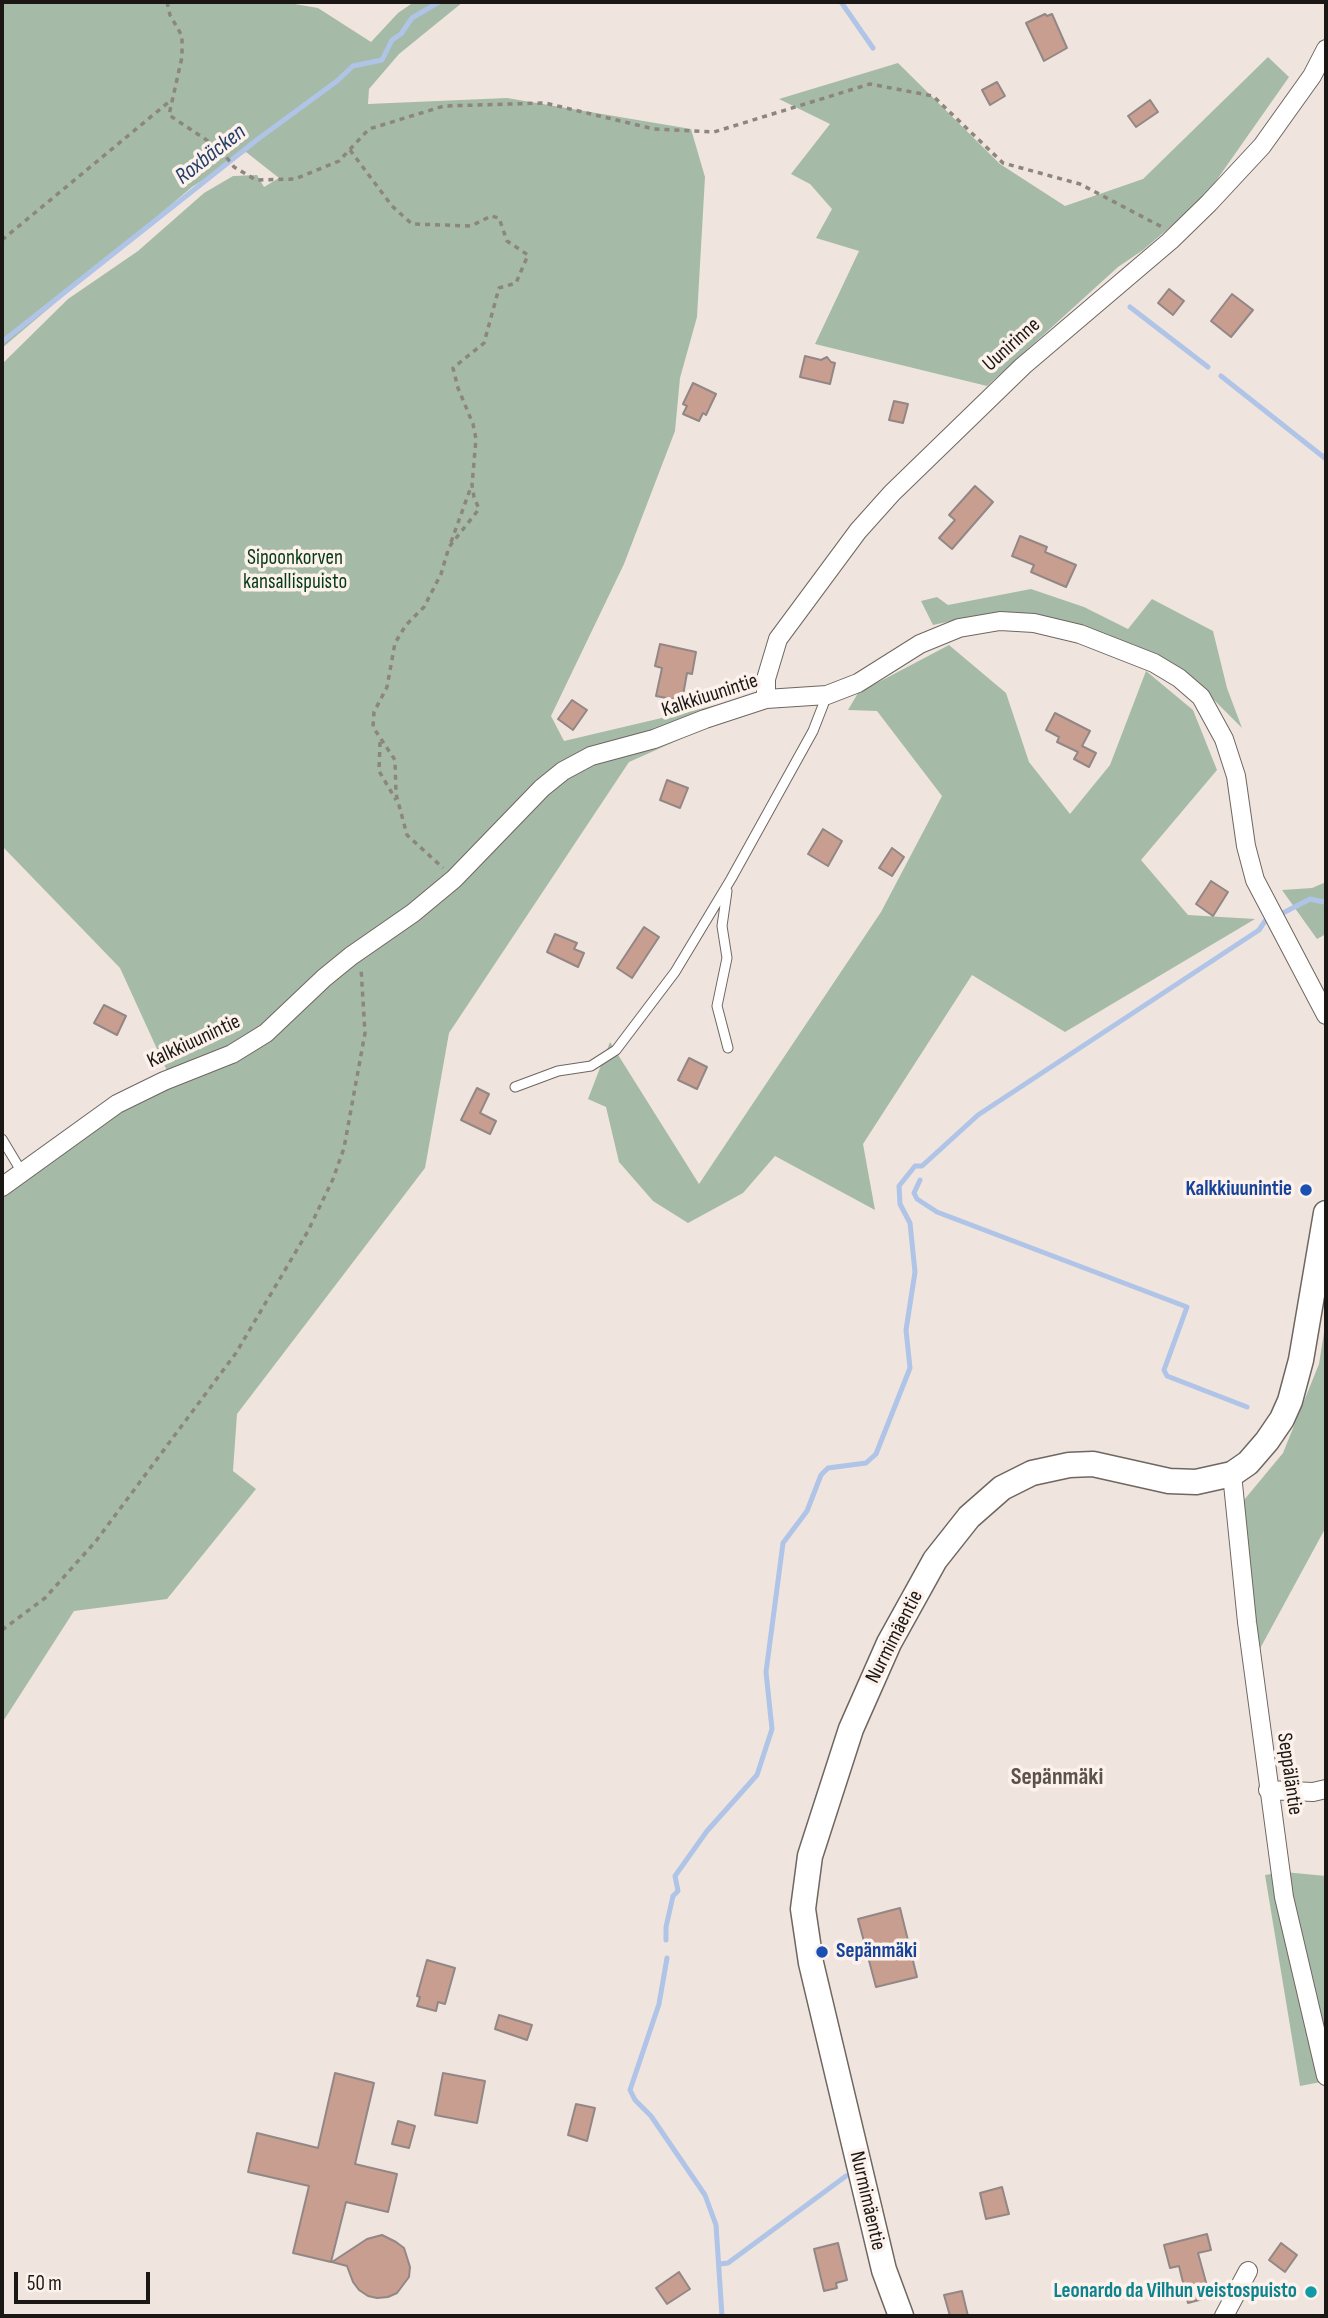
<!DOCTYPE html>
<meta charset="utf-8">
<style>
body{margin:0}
#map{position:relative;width:1328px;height:2318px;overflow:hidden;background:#efe5de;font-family:"Sofia Sans Condensed",sans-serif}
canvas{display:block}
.frame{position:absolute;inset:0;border:4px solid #1b1715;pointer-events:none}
.scale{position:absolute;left:14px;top:2272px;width:136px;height:32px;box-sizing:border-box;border:4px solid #1b1715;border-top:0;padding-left:9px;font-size:21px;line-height:24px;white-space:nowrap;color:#1b1715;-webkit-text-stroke:5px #fdf2eb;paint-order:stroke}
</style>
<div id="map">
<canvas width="1328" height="2318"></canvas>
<div class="frame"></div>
<div class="scale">50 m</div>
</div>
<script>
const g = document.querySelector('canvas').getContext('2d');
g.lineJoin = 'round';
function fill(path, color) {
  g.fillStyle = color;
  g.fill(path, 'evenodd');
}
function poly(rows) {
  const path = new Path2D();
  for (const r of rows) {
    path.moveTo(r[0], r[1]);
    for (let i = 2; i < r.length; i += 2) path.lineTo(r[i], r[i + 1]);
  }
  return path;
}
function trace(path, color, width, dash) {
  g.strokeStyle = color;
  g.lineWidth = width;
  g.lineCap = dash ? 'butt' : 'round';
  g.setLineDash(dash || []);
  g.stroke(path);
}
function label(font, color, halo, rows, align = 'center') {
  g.font = font + ' "Sofia Sans Condensed",sans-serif';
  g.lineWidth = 7;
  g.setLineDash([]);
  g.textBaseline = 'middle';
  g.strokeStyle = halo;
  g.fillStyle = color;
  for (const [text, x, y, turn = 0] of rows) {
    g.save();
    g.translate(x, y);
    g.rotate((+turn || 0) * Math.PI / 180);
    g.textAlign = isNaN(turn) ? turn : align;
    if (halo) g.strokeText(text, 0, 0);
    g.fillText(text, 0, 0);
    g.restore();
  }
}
fill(poly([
 [2,2,283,2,318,8,371,42,398,13,414,2,463,2,399,54,369,89,368,104,507,98,691,129,705,177,697,317,680,378,675,431,624,564,551,716,564,741,738,700,746,710,629,762,449,1033,425,1168,237,1414,233,1471,256,1489,167,1599,74,1611,2,1723,2,1181,168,1073,120,968,2,846,2,364,68,299,138,251,204,193,233,176,257,175,264,187,279,178,246,152,192,187,2,348],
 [1268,57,1289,77,1204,198,1143,250,1118,267,987,386,815,344,859,251,816,238,832,209,810,184,791,174,830,124,779,99,898,63,1000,164,1065,206,1143,179],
 [1031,589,1084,607,1128,629,1152,599,1213,631,1227,688,1242,728,1206,692,1135,645,1051,617,961,619,933,625,921,601,937,597,948,605],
 [949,645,1006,693,1029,762,1070,814,1110,765,1146,671,1193,710,1217,770,1141,860,1188,915,1255,919,1065,1032,972,975,863,1144,875,1210,775,1156,743,1193,688,1223,653,1201,619,1162,606,1107,588,1099,610,1042,699,1184,881,912,942,796,877,711,848,710,858,693],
 [1326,882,1326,934,1317,939,1282,890,1312,888],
 [1326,1320,1326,1527,1256,1656,1244,1500,1283,1453,1319,1364],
 [1284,1872,1326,1876,1326,2081,1300,2086,1265,1875]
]), '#a5bba7');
trace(poly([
 [841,2,873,48],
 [1130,307,1208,367],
 [2,342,258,139,337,81,353,66,382,60,392,40,401,34,412,18,439,2],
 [1221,376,1326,459],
 [1281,914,1310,899,1324,902,1326,900],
 [920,1180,914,1193,917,1199,937,1212,1187,1307,1164,1370,1167,1376,1247,1407],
 [666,1940,666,1927,673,1896,678,1891,675,1876,707,1831,757,1775,772,1729,766,1672,783,1543,807,1511,821,1475,828,1468,866,1463,876,1454,910,1368,906,1330,915,1272,910,1223,900,1204,899,1186,915,1166,922,1166,978,1115,1259,930,1265,921],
 [667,1958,659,2004,630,2090,635,2100,651,2116,705,2195,716,2225,722,2316],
 [720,2264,728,2263,846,2176]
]), '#afc4e6', 5);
const building = poly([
 [1045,14,1047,16,1052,14,1067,48,1044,61,1026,23,1045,14],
 [997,82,1005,96,990,105,982,90,997,82],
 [1150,100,1158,112,1136,127,1128,116,1150,100],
 [1169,289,1184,301,1173,315,1158,303,1169,289],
 [1232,294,1253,310,1231,337,1211,321,1232,294],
 [805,356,821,360,827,357,831,362,835,363,830,384,800,377,805,356],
 [693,383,716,394,706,415,703,413,699,421,683,414,687,406,683,404,693,383],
 [894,401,908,404,903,423,889,420,894,401],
 [975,486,993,502,952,549,939,538,955,520,949,515,975,486],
 [1020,536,1047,547,1045,552,1076,565,1066,587,1031,572,1034,565,1012,556,1020,536],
 [660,644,696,652,692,674,687,673,682,701,656,696,662,668,655,666,660,644],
 [572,700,587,710,573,730,558,719,572,700],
 [1055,713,1090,731,1082,746,1096,753,1089,767,1074,759,1078,752,1057,742,1059,737,1046,730,1055,713],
 [667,780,688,788,680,808,660,800,667,780],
 [823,829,842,841,828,866,808,854,823,829],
 [892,848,904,857,892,876,879,868,892,848],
 [1211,881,1228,892,1213,916,1196,904,1211,881],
 [644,927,659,937,632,978,617,968,644,927],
 [555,934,577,943,574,949,584,953,578,967,547,952,555,934],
 [104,1005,126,1016,117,1035,94,1023,104,1005],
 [689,1058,707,1067,697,1089,678,1080,689,1058],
 [477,1088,489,1094,480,1113,496,1121,490,1134,461,1120,477,1088],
 [900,1908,917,1977,876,1987,858,1919,900,1908],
 [427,1960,455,1968,445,2004,438,2002,436,2011,417,2006,420,1997,417,1996,427,1960],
 [499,2015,532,2025,527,2040,495,2029,499,2015],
 [335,2073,374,2083,355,2164,397,2174,388,2212,346,2202,331,2262,293,2253,309,2186,248,2172,257,2133,318,2148,335,2073],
 [443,2073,485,2081,477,2123,435,2115,443,2073],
 [576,2104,595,2108,587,2141,568,2135,576,2104],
 [398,2121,415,2126,409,2148,392,2144,398,2121],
 [1002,2187,1009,2214,986,2219,980,2193,1002,2187],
 [1207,2234,1211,2250,1198,2253,1210,2297,1188,2303,1179,2266,1170,2268,1164,2245,1207,2234],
 [382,2235,396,2242,404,2248,410,2267,409,2277,397,2293,388,2297,377,2298,368,2296,359,2290,353,2282,347,2266,332,2262,367,2239,382,2235],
 [838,2243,847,2280,836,2283,837,2288,824,2291,814,2249,838,2243],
 [1281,2243,1297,2255,1285,2272,1269,2260,1281,2243],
 [679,2272,690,2289,667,2304,656,2288,679,2272],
 [962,2291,968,2316,950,2316,944,2295,962,2291]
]);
fill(building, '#c89e91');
trace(building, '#928784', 2);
const lane = poly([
 [727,891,722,926,727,958,717,1006,728,1048],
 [515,1087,558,1071,591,1066,616,1050,675,972,731,879,813,731,827,695],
 [2,1139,23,1174]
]);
const street = poly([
 [766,699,766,679,778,639,858,531,892,493,1023,366,1170,241,1209,203,1262,146,1312,76,1326,49],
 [2,1187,117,1104,164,1081,232,1054,266,1033,324,978,351,956,413,913,454,879,542,788,563,771,591,756,654,739,705,719,766,699,827,695,858,683,920,644,959,628,1000,621,1034,623,1080,634,1154,663,1179,678,1201,697,1224,739,1236,776,1246,846,1255,880,1326,1015],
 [1232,1474,1247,1622,1284,1897,1326,2076],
 [1268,1790,1313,1792,1326,1789],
 [1224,2316,1248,2271]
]);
const secondary = poly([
 [901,2316,884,2270,811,1963,803,1909,810,1856,851,1729,889,1643,935,1560,969,1517,1002,1488,1032,1473,1069,1465,1093,1464,1169,1481,1196,1482,1232,1474,1248,1463,1267,1441,1282,1419,1290,1401,1301,1360,1326,1213]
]);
trace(lane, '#6f6660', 11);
trace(street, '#6f6660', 20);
trace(secondary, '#6f6660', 27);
trace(poly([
 [167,2,170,15,182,36,182,57,169,115,220,149,234,167,256,180,295,179,339,161,369,129,444,106,545,103,654,129,714,132,870,84,933,96,1003,163,1080,184,1162,227],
 [350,150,392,206,412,224,471,226,491,216,499,218,507,241,528,255,516,283,499,288,484,343,453,368,458,388,473,424,476,439,472,485,474,497,479,509,449,547,441,574,424,607,406,625,395,643,387,687,374,712,373,727,395,760,396,794,407,835,443,868],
 [2,240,170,101],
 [451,542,471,487],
 [380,742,379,771,396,800],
 [2,1630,45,1598,96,1541,236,1353,308,1231,333,1179,344,1148,365,1033,361,968]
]), '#8c8580', 3.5, [5, 5]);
trace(lane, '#fff', 9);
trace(street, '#fff', 18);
trace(secondary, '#fff', 24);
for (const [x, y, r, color] of [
 [1306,1190,7,"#1a4fb4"],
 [822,1952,7,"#1a4fb4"],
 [1311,2292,7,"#0f9aa8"]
]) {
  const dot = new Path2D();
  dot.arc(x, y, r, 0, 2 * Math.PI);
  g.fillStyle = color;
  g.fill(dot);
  trace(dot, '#fdf2eb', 2.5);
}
label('21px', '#1b1715', '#fdf2eb', [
 ["Uunirinne",1012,345,-42],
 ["Kalkkiuunintie",710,696,-18],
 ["Kalkkiuunintie",194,1042,-25],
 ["Nurmimäentie",895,1637,-63],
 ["Seppäläntie",1289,1774,82],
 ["Nurmimäentie",867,2201,77]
]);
label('21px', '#043a15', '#fdf2eb', [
 ["Sipoonkorven",295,559],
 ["kansallispuisto",295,583]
]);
label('bold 21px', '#164399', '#fdf2eb', [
 ["Kalkkiuunintie",1292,1190],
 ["Sepänmäki",836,1952,"left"]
], 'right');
label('bold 21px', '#0d838f', '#fdf2eb', [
 ["Leonardo da Vilhun veistospuisto",1297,2292]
], 'right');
label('italic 23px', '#243f6b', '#fdf2eb', [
 ["Roxbäcken",211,155,-38]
]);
label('bold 24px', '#5a524c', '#fdf2eb', [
 ["Sepänmäki",1057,1778]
]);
</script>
